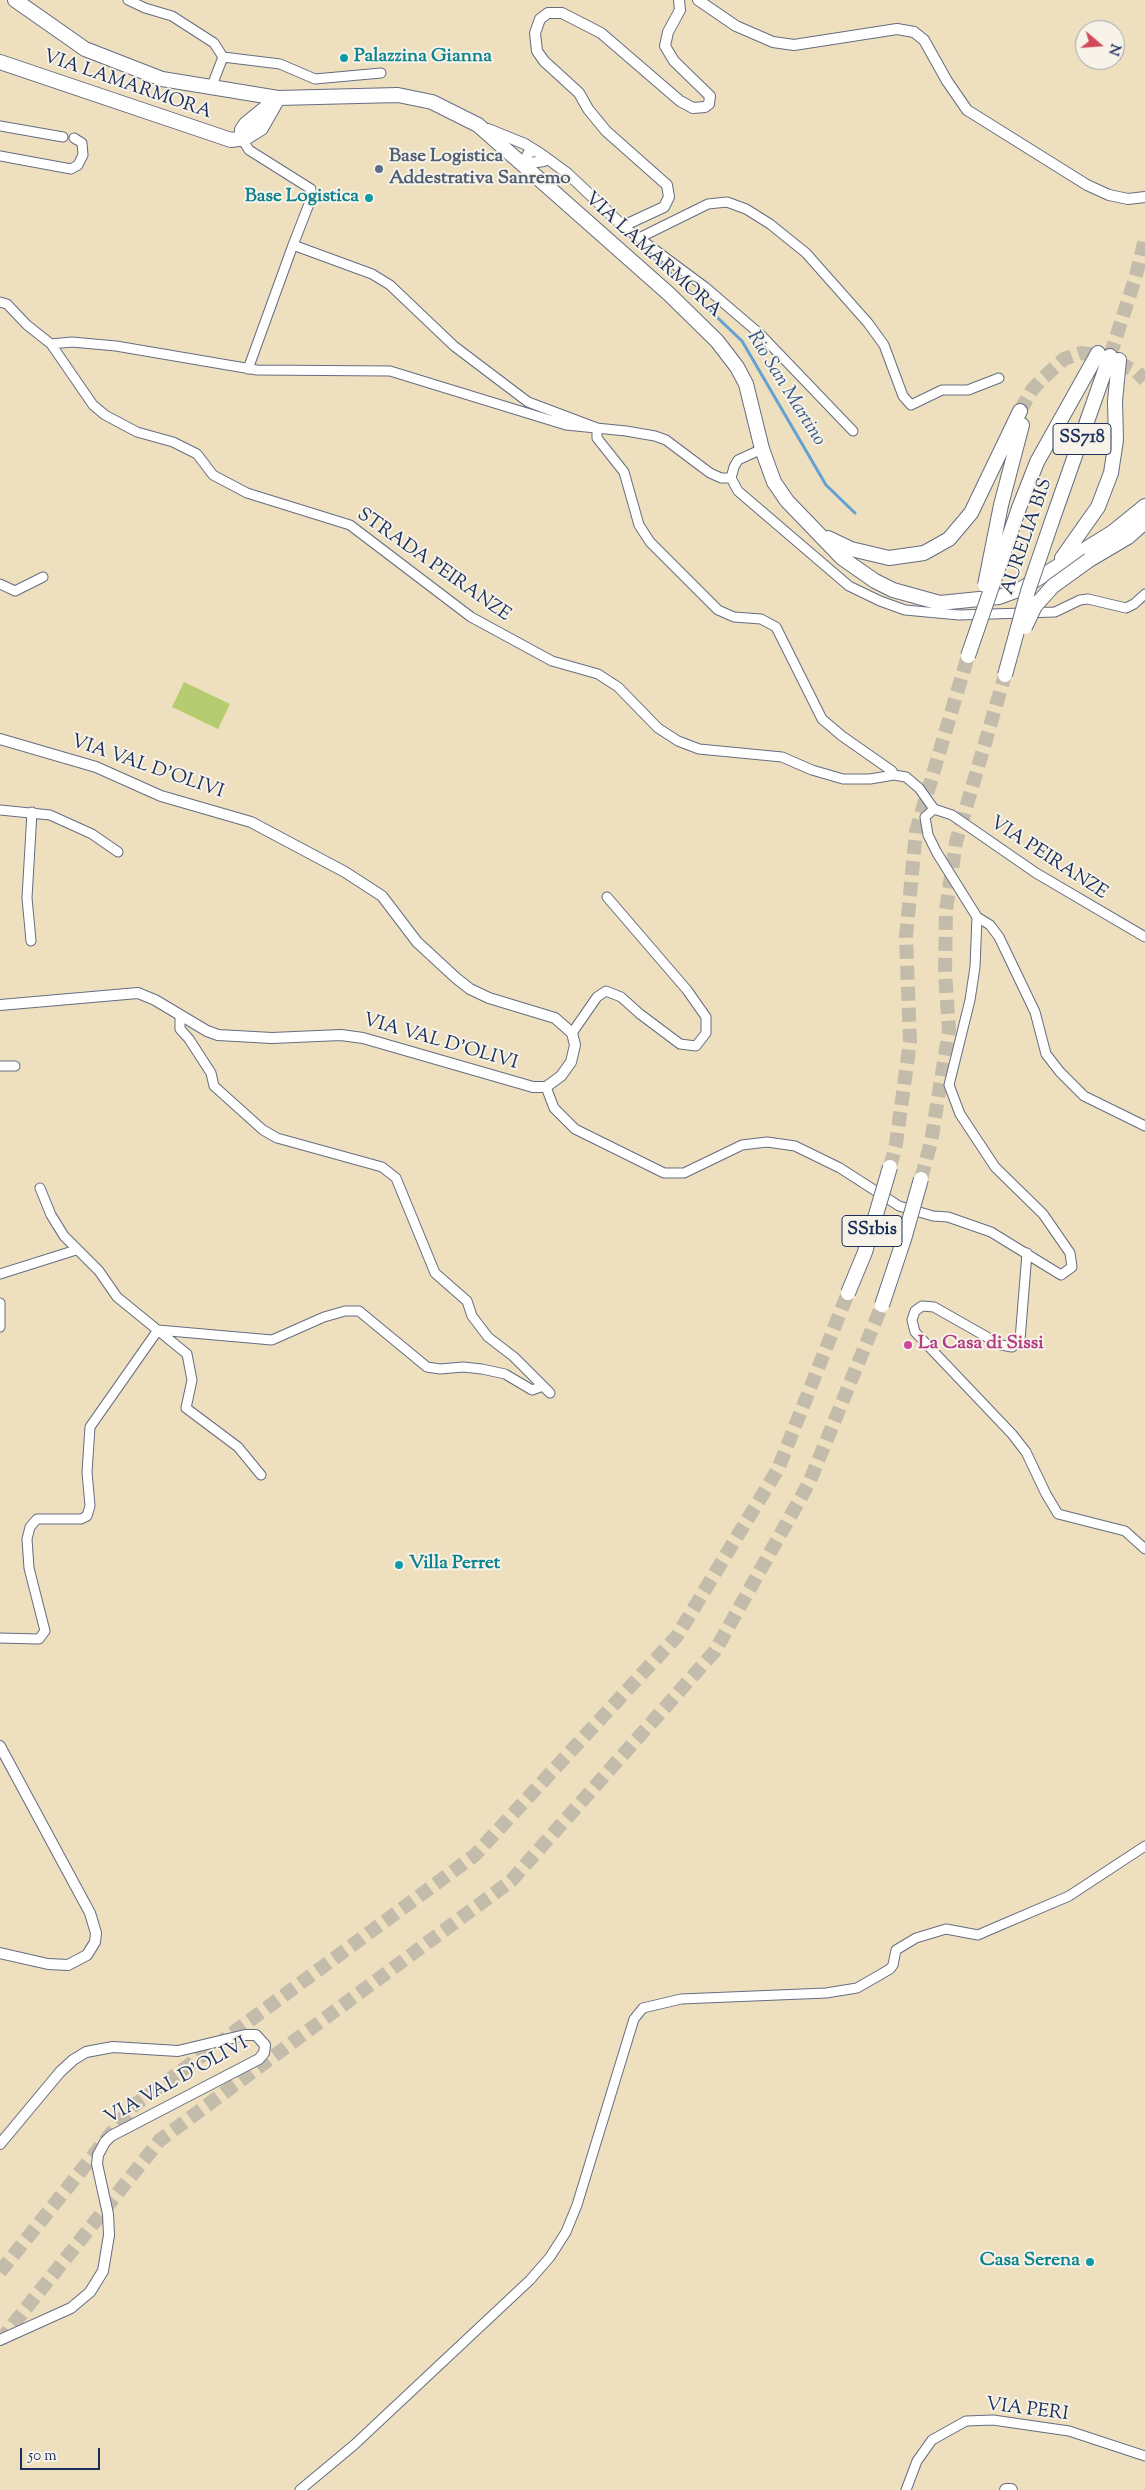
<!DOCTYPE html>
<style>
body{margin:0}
#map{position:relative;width:1145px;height:2490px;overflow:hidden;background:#eedfbe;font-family:"Sorts Mill Goudy",serif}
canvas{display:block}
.north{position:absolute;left:1075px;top:20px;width:50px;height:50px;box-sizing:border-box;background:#f7f3e8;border:1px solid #9fa5b1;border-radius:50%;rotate:108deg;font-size:14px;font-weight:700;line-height:20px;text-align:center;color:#1b2f5e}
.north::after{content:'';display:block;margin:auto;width:18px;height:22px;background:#d1495b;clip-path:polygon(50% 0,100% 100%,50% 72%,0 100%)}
.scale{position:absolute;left:20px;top:2448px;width:80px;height:22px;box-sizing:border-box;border:2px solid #1b2f5e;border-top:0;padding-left:6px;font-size:15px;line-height:18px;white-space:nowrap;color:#1b2f5e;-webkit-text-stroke:4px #f7f3e8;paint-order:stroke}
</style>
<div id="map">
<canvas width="1145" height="2490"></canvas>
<div class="north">N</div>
<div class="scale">50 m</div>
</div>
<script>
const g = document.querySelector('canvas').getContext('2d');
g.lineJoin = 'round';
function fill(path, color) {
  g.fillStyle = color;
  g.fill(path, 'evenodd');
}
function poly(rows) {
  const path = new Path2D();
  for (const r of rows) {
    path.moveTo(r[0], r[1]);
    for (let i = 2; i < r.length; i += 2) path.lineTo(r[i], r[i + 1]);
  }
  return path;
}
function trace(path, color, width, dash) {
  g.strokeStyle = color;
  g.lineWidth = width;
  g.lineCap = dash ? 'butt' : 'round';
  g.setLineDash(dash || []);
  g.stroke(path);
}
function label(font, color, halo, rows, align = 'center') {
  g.font = font + ' "Sorts Mill Goudy",serif';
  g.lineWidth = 4;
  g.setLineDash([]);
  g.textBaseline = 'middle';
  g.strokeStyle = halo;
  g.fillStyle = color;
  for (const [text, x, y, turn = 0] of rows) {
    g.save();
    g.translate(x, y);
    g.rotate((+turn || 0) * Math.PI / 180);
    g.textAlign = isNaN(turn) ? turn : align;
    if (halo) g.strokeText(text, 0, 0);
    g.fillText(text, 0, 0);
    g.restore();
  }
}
fill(poly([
 [184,682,230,704,218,729,172,707]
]), '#b6cc70');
trace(poly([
 [640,244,742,341,826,485,855,513]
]), '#63a1d4', 3);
trace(poly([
 [1110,356,1135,279,1145,239],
 [1020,411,1032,390,1043,378,1064,359,1081,353,1106,356,1137,372,1145,380],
 [890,1167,896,1144,910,1042,906,937,916,831,968,656],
 [921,1179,931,1142,949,1031,945,971,946,910,956,842,1005,675],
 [0,2272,132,2107,475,1855,677,1636,778,1469,848,1293],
 [0,2341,160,2140,511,1881,715,1651,809,1483,882,1305]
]), '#c4bcab', 14, [14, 7]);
const minor = poly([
 [128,0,145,8,172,16,214,43,223,57,211,88],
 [223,57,280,64,315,79,381,73],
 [0,126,63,137],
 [242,139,249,150,311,189,309,204,293,245,372,274,390,285,454,346,528,402,597,428,597,438,624,472,639,525,650,542,718,610,734,617,761,619,776,627,822,719,842,736,892,771,894,775],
 [0,156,71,169,78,165,83,155,82,143,74,138],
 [623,226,705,287,761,335,853,431],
 [639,238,708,204,727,202,746,209,770,224,806,253,868,323,884,345,903,396,911,405,942,390,968,390,999,378],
 [0,302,7,304,27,325,51,344,93,405,105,415,137,432,173,442,197,454,213,475,247,493,350,525,471,617,552,661,598,674,618,687,658,728,678,741,699,749,782,757,812,770,843,779,870,779,894,775,906,777,919,788,934,809],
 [51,344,72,342,116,346,257,370,390,371,566,425,626,431,655,436,666,440,710,473,721,478,731,478],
 [248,369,293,245],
 [762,449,738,460,734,467,731,478,738,491,849,586,880,601,905,610,959,615,1055,612,1080,600,1088,599,1126,608,1134,604,1145,594],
 [0,584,15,591,43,577],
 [934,809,952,815,1036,873,1145,937],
 [0,810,50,815,92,834,118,852],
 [977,917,990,925,999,937,1035,1012,1046,1054,1060,1072,1084,1096,1145,1126],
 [31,941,27,898,32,812],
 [180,1016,180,1029,189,1039,211,1073,214,1086,263,1130,277,1138,382,1167,396,1178,435,1273,467,1301,472,1316,488,1337,514,1357,550,1393],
 [572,1033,597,997,606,991,621,997,640,1014,680,1044,696,1046,706,1033,706,1017,687,990,607,897],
 [0,1066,15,1066],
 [546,1087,554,1108,575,1129,664,1173,684,1173,742,1145,767,1142,795,1146,840,1168,899,1206,933,1216,948,1217,991,1232,1061,1275,1072,1267,1070,1253,1043,1214,995,1167,960,1114,949,1085,970,1000,975,967,977,917,937,853,928,835,925,817,934,809],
 [40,1188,51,1215,64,1236,99,1271,117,1297,187,1354,192,1380,186,1408,238,1447,261,1475],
 [1027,1253,1020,1340,1012,1347,1001,1345,934,1307,922,1306,915,1311,912,1320,915,1332,1012,1434,1026,1452,1046,1494,1058,1514,1125,1531,1145,1549],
 [0,1274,76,1250],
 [0,1303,0,1327],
 [158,1330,272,1340,324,1317,345,1311,359,1311,427,1367,440,1369,463,1367,482,1369,505,1374,532,1390,543,1386],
 [0,1638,39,1639,45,1631,29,1568,27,1539,30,1527,37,1519,81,1519,87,1516,90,1506,87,1472,90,1427,158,1330],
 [300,2490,354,2445,530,2280,550,2257,566,2232,577,2205,634,2019,643,2008,681,1999,826,1993,857,1988,890,1969,893,1965,896,1950,916,1938,946,1929,978,1935,987,1931,1069,1896,1145,1846],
 [906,2490,917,2461,932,2440,966,2421,993,2420,1069,2431,1145,2456]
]);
const tertiary = poly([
 [698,0,736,26,773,42,794,45,897,29,914,32,924,40,947,81,967,110,1087,185,1109,195,1128,199,1145,197],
 [488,129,525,144,541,154,567,173,623,226,664,207,669,197,667,185,606,131,588,109,579,93,544,61,537,51,535,33,540,19,548,13,562,13,601,33,680,101,693,108,705,107,709,104,710,96,674,61,665,46,668,32,680,10,679,0],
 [536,151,529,152,523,164,544,161],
 [0,739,96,767,161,796,251,822,345,872,382,896,417,942,456,978,470,989,489,998,555,1018,572,1033,575,1045,571,1062,561,1076,546,1087,533,1087,363,1038,341,1035,272,1038,218,1035,207,1031,155,1000,138,993,0,1005],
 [0,1746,90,1913,96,1933,95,1942,87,1955,68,1965,48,1964,0,1953],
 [0,2144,60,2072,73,2060,86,2052,113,2047,178,2051,245,2035,256,2035,265,2045,264,2053,259,2059,111,2136,105,2142,98,2155,97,2164,108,2214,109,2235,103,2271,90,2292,71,2308,0,2340]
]);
const secondary = poly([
 [1006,2490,1011,2490]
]);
const primary = poly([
 [15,0,85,49,162,79,278,98,398,95,432,102,478,125,669,294,717,341,737,367,746,384,762,449],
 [0,62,231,140,245,138,261,128,278,98],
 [242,139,242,130,246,124,278,98]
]);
const trunk = poly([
 [762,449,774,482,787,501,842,558,875,581,893,590,940,603,999,597,1021,589,1113,532,1145,506],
 [1001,505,1022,425],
 [1019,508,1037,462,1098,353],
 [1052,521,1110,356],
 [828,538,851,549,889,558,924,553,949,539,971,513,1020,411],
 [1062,558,1098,507,1111,473,1116,440,1115,401,1119,360],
 [1089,560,1128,537,1145,522]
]);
trace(minor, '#656d80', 11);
trace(tertiary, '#656d80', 12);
trace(secondary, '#656d80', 14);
trace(primary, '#656d80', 16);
trace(trunk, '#656d80', 16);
trace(minor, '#fff', 9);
trace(tertiary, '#fff', 10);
trace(secondary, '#fff', 12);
trace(primary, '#fff', 14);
trace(trunk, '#fff', 14);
const trunkBridge = poly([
 [985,585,1001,505],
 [1025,627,1035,606,1053,586,1089,560],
 [968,656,1019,508],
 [1005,675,1028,591,1052,521],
 [848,1293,865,1252,890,1167],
 [882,1305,904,1239,921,1179]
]);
trace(trunkBridge, '#656d80', 16, []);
trace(trunkBridge, '#fff', 14);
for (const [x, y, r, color] of [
 [344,58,5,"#0f9aa8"],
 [379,169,5,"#5c6f8a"],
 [369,198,5,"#0f9aa8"],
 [908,1345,5,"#d1479c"],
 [399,1565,5,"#0f9aa8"],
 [1090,2262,5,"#0f9aa8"]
]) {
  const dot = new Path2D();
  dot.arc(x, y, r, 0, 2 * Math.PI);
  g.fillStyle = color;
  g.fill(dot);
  trace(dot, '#f7f3e8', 2);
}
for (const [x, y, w] of [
 [1082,439,58],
 [872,1231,60]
]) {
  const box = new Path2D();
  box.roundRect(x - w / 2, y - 15.5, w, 31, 4);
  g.fillStyle = '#f7f3e8';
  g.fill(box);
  trace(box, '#1b2f5e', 1);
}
label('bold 18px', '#1b2f5e', null, [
 ["SS718",1082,439],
 ["SS1bis",872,1231]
]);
label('bold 19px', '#0d838f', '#f7f3e8', [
 ["Palazzina Gianna",354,58],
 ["Base Logistica",359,198,"right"],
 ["Villa Perret",409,1565],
 ["Casa Serena",1080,2262,"right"]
], 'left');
label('19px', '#1b2f5e', '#f7f3e8', [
 ["VIA LAMARMORA",127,86,19],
 ["VIA LAMARMORA",652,256,42],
 ["AURELIA BIS",1028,537,-71],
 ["STRADA PEIRANZE",433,566,35],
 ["VIA VAL D'OLIVI",147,768,19],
 ["VIA PEIRANZE",1048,859,33],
 ["VIA VAL D'OLIVI",440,1043,16],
 ["VIA VAL D'OLIVI",177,2082,-29],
 ["VIA PERI",1027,2411,7]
]);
label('bold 19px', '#4e5e75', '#f7f3e8', [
 ["Base Logistica",389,158],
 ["Addestrativa Sanremo",389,180]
], 'left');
label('bold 19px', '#b23c85', '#f7f3e8', [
 ["La Casa di Sissi",918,1345]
], 'left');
label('italic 20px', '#345787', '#f7f3e8', [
 ["Rio San Martino",785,389,58]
]);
</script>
